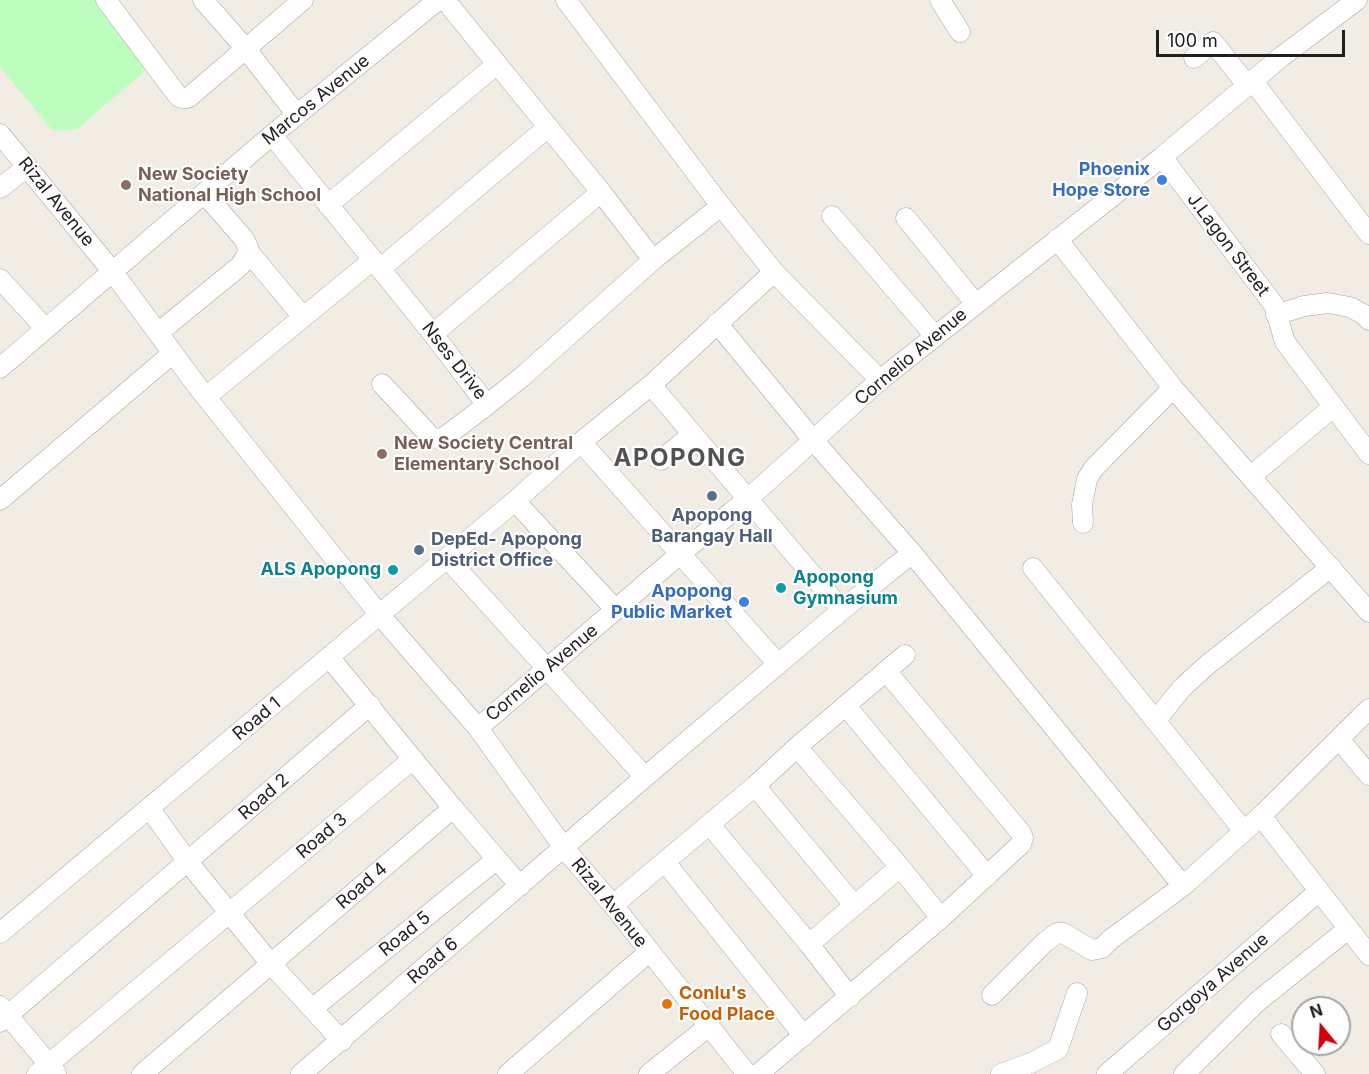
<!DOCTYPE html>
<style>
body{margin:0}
#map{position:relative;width:1369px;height:1074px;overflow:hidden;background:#f1ece4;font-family:Inter,sans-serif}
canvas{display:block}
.north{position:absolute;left:1291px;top:996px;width:60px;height:60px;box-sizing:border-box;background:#fff;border:2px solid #a5a5a5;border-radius:50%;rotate:342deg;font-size:16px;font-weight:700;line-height:24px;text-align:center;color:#1f1f1f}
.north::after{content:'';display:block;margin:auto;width:21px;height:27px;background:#cd000d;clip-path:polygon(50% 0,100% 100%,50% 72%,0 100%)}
.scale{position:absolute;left:1156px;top:30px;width:189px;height:27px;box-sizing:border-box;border:3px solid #1f1f1f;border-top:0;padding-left:8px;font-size:18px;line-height:21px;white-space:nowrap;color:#1f1f1f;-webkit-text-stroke:4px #fff;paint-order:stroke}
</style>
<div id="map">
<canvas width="1369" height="1074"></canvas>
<div class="north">N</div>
<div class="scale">100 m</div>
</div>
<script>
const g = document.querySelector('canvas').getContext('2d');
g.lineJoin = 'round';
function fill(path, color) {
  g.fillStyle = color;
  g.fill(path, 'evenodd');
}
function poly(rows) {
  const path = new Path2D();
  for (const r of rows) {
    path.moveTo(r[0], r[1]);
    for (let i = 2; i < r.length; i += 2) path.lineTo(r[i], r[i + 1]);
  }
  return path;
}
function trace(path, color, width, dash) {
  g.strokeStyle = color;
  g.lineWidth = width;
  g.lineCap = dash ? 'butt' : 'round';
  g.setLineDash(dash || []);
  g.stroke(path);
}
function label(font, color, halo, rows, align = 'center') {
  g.font = font + ' Inter,sans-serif';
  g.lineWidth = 4.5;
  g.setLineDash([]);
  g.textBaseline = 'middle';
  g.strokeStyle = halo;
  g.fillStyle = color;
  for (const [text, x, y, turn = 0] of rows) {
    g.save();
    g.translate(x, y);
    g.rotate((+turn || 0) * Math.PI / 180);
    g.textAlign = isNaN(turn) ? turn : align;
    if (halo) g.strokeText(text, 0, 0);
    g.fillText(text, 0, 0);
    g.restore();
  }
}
fill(poly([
 [0,0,99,0,146,70,77,129,53,131,0,67]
]), '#bdfebe');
const minor = poly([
 [106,0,178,96,182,98,188,98,303,0],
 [203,0,246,49,297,115],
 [445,0,601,192,653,260],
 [566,0,721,206,774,272,880,380],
 [940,0,960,32],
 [1194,58,1213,42,1247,85],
 [1252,80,1369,234],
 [0,134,112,271,198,387,379,614,478,728,564,848,613,905,747,1074],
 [272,135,433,334,487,405,523,376,653,260,721,206],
 [1162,157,1274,305,1285,342,1369,454],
 [0,188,27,167],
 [328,205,497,64],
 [832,216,935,336],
 [906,218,975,303],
 [1057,239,1173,388,1369,612],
 [248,251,303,317],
 [380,269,548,127],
 [0,279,45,328],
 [1276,315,1304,306,1328,303,1350,307,1363,314,1369,320],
 [717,323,813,440,912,553,1183,886],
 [158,333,240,266,247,255,248,247,244,239,204,193],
 [433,334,601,192],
 [0,368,272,135,438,0],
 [382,384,432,438,438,439,446,436,487,405],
 [651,385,842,610],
 [207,396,373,260],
 [581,442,778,664],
 [661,460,693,434],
 [1251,476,1333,407],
 [0,500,173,353],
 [515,501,616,610],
 [1083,523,1082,505,1087,479,1094,468,1173,388],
 [447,558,645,777],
 [1033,568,1243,830],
 [329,657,453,808,520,886],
 [846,706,987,876],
 [1156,720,1182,688,1206,666,1331,567],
 [478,728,680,554,749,498,880,380,1162,157,1281,57,1357,0],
 [1339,739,1369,775],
 [797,747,900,867,941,918],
 [755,786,854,905],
 [150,809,188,862,271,964,342,1041],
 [1261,816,1369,955],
 [710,825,809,944,850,997],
 [665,862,804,1036],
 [613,905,755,786,797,747,905,655],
 [0,933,515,501,581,442,651,385,774,272],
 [809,944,900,867],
 [992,995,1044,943,1057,933,1063,933,1092,950,1102,948,1111,939,1183,886,1261,816,1369,709],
 [0,1006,56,1073],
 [313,1008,497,859],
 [0,1022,370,705],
 [1281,1034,1315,1074],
 [37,1074,413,759],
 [142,1074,453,808],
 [301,1074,645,777,842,610,912,553],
 [508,1074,649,952],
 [649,1074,709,1026],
 [758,1074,941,918,1021,844,1023,838,1021,833,887,672],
 [1001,1074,1031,1063,1058,1049,1077,993],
 [1107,1074,1318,892],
 [1184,1074,1257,1002,1348,929]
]);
trace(minor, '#a6a6a6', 21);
trace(minor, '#fff', 20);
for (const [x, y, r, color] of [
 [1162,180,6,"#3f7fe0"],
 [126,185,6,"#8d6e63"],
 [382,454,6,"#8d6e63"],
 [712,496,6,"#5c6f8a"],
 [419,550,6,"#5c6f8a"],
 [393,570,6,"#0f9aa8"],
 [781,588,6,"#0f9aa8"],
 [744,602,6,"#3f7fe0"],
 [667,1004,6,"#e8710a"]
]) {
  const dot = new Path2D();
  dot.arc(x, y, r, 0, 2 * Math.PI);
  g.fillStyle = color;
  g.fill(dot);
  trace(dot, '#fff', 2);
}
label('18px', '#1f1f1f', '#fff', [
 ["Marcos Avenue",316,100,-39],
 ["Rizal Avenue",56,202,51],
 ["J.Lagon Street",1228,245,53],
 ["Cornelio Avenue",911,357,-40],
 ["Nses Drive",454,361,52],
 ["Cornelio Avenue",542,673,-40],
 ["Road 1",257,719,-40],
 ["Road 2",264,797,-41],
 ["Road 3",322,836,-40],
 ["Road 4",362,886,-41],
 ["Rizal Avenue",609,903,51],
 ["Road 5",405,934,-39],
 ["Road 6",433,961,-41],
 ["Gorgoya Avenue",1213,983,-41]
]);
label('bold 18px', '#366cbe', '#fff', [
 ["Phoenix",1150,170],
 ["Hope Store",1150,191],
 ["Apopong",732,592],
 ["Public Market",732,613]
], 'right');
label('bold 18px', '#785e54', '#fff', [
 ["New Society",138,175],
 ["National High School",138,196],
 ["New Society Central",394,444],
 ["Elementary School",394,465]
], 'left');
label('bold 18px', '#4e5e75', '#fff', [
 ["Apopong",712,516],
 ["Barangay Hall",712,537],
 ["DepEd- Apopong",431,540,"left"],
 ["District Office",431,561,"left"]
]);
label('bold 18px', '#0d838f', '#fff', [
 ["ALS Apopong",381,570],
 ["Apopong",793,578,"left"],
 ["Gymnasium",793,599,"left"]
], 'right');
label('bold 18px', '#c56008', '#fff', [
 ["Conlu's",679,994],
 ["Food Place",679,1015]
], 'left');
g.letterSpacing = '1.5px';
label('bold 24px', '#525252', '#fff', [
 ["APOPONG",680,459]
]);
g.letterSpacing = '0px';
</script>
